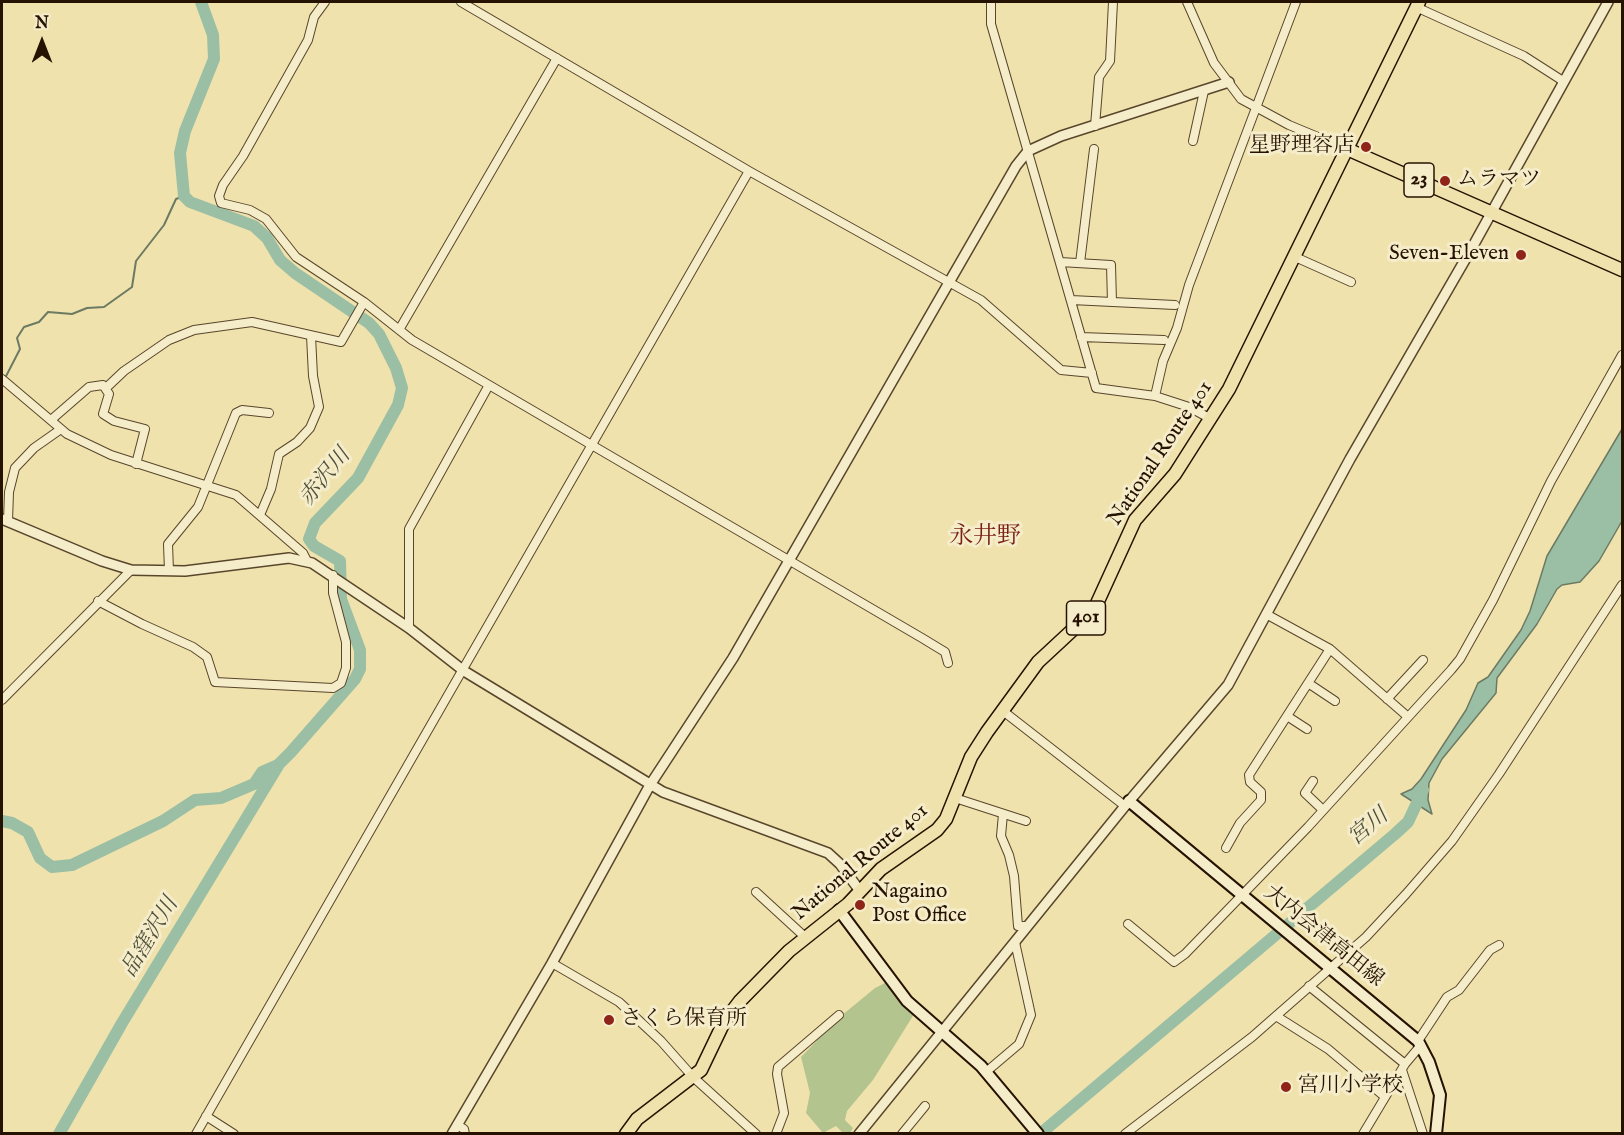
<!DOCTYPE html>
<meta charset="utf-8">
<style>
body{margin:0}
#map{position:relative;width:1624px;height:1135px;overflow:hidden;background:#f0e2ad;font-family:"IM FELL English",serif}
canvas{display:block}
.frame{position:absolute;inset:0;border:3px solid #261200;pointer-events:none}
.north{position:absolute;left:12px;top:12px;width:60px;height:60px;-webkit-text-stroke:4px #f5ecca;paint-order:stroke;rotate:0deg;font-size:16px;font-weight:700;line-height:24px;text-align:center;color:#261200}
.north::after{content:'';display:block;margin:auto;width:21px;height:27px;background:#261200;clip-path:polygon(50% 0,100% 100%,50% 72%,0 100%)}
</style>
<div id="map">
<canvas width="1624" height="1135"></canvas>
<div class="frame"></div>
<div class="north">N</div>
</div>
<script>
const g = document.querySelector('canvas').getContext('2d');
g.lineJoin = 'round';
function fill(path, color) {
  g.fillStyle = color;
  g.fill(path, 'evenodd');
}
function poly(rows) {
  const path = new Path2D();
  for (const r of rows) {
    path.moveTo(r[0], r[1]);
    for (let i = 2; i < r.length; i += 2) path.lineTo(r[i], r[i + 1]);
  }
  return path;
}
function trace(path, color, width, dash) {
  g.strokeStyle = color;
  g.lineWidth = width;
  g.lineCap = dash ? 'butt' : 'round';
  g.setLineDash(dash || []);
  g.stroke(path);
}
function label(font, color, halo, rows, align = 'center') {
  g.font = font + ' "IM FELL English","Noto Serif JP",serif';
  g.lineWidth = 6;
  g.setLineDash([]);
  g.textBaseline = 'middle';
  g.strokeStyle = halo;
  g.fillStyle = color;
  for (const [text, x, y, turn = 0] of rows) {
    g.save();
    g.translate(x, y);
    g.rotate((+turn || 0) * Math.PI / 180);
    g.textAlign = isNaN(turn) ? turn : align;
    if (halo) g.strokeText(text, 0, 0);
    g.fillText(text, 0, 0);
    g.restore();
  }
}
fill(poly([
 [887,982,916,1011,873,1080,847,1111,845,1120,853,1128,850,1133,843,1133,836,1126,823,1133,806,1113,810,1093,801,1057,841,1016,875,988]
]), '#b4c48e');
const water = poly([
 [1622,429,1622,521,1599,561,1580,582,1562,585,1557,589,1537,624,1497,678,1496,693,1442,759,1429,783,1428,800,1432,814,1401,794,1412,789,1421,779,1466,710,1478,683,1488,677,1521,630,1530,611,1547,556,1622,429]
]);
fill(water, '#9bbfa5');
trace(water, '#6c7a63', 1.5);
trace(poly([
 [2,384,20,349,17,338,24,327,39,322,48,312,72,314,87,308,104,307,132,287,136,261,164,225,176,199,184,196]
]), '#6c7a63', 2);
trace(poly([
 [2,821,12,823,28,832,40,858,52,867,72,865,163,821,195,800,221,798,254,784,262,772,278,765,291,752,355,679,360,669,360,650,341,599,340,561,314,546,309,539,315,523,358,478,398,405,402,388,396,368,379,334,369,323,295,273,280,260,267,238,254,226,190,202,184,196,180,153,185,131,214,59,213,35,201,2],
 [59,1134,122,1023,278,766],
 [1040,1134,1395,834,1408,822,1423,790]
]), '#9bbfa5', 12);
const minor = poly([
 [325,2,314,17,308,40,243,156,223,185,219,196,221,203,250,210,266,219,296,257,364,302,412,340,922,638,945,652,948,663],
 [461,2,749,171,981,300,1061,370,1092,373],
 [991,2,991,24,1096,388,1155,396,1189,407,1211,419],
 [1187,2,1214,63,1241,99,1289,125,1347,149],
 [1416,7,1524,56,1563,81],
 [1095,126,1099,77,1110,61,1113,2],
 [1193,141,1204,91],
 [1293,256,1351,282],
 [1060,262,1111,265,1112,302],
 [1080,263,1094,149],
 [1071,300,1175,305],
 [399,330,557,58],
 [1081,337,1164,340],
 [2,379,67,434,111,455,236,495,303,553,307,561],
 [106,388,124,371,169,340,194,330,252,322,341,342,364,302],
 [1155,396,1163,361,1177,328,1189,285,1296,2],
 [51,420,89,387,103,385,109,394,103,414,114,421,145,429,136,464],
 [260,515,271,489,279,454,297,442,310,428,319,407,313,376,311,336],
 [8,521,9,492,15,468,34,448,61,429],
 [169,571,168,544,198,507,236,413,242,410,269,413],
 [98,601,142,624,193,647,207,657,215,682,333,688,341,683,346,668,346,642,333,593,333,575],
 [1266,614,1330,649,1407,716],
 [409,628,409,529,489,385],
 [1308,683,1335,701],
 [1387,699,1423,660],
 [2,700,131,570],
 [1003,711,1125,806],
 [1287,716,1307,729],
 [1313,781,1305,793,1323,810],
 [955,798,1026,821],
 [1003,814,1001,836,1009,855,1014,876,1018,926,1027,926],
 [1226,848,1240,823,1261,800,1261,792,1250,782,1249,775,1330,649],
 [756,892,805,937],
 [1128,924,1174,962,1185,954,1308,827,1451,670,1460,659,1493,600,1551,481,1622,355],
 [552,963,619,1002,661,1041,693,1077,756,1134],
 [1309,986,1405,1064],
 [1276,1016,1328,1049,1385,1097],
 [1418,1041,1447,997,1459,990,1490,950,1499,945],
 [1402,1070,1423,1134],
 [986,1072,1019,1044,1031,1015,1015,942],
 [206,1116,234,1134],
 [457,1125,464,1129,465,1134],
 [196,1134,749,171],
 [776,1134,784,1113,777,1074,778,1067,839,1015],
 [902,1134,925,1106],
 [1125,1134,1252,1037,1366,937,1406,894,1452,841,1499,774,1622,585],
 [1363,1134,1405,1064,1421,1045]
]);
const tertiary = poly([
 [2,519,102,561,131,570,185,571,289,558,312,563,409,628,464,671,663,792,828,853,840,864,860,891],
 [452,1134,552,963,650,785,733,658,1016,166,1028,151,1061,136,1229,82],
 [859,1134,1125,806,1228,685,1350,459,1473,246,1608,2]
]);
const secondary = poly([
 [1129,801,1418,1041,1429,1062,1440,1095,1436,1134],
 [839,910,907,1001,981,1066,1038,1134]
]);
const primary = poly([
 [1347,149,1622,270]
]);
const trunk = poly([
 [626,1134,637,1119,701,1070,724,1022,740,1001,789,951,848,904,881,869,937,830,946,819,971,757,987,732,1038,662,1094,610,1135,520,1175,474,1229,389,1419,2]
]);
trace(minor, '#58462b', 10);
trace(tertiary, '#58462b', 12);
trace(secondary, '#261200', 14);
trace(primary, '#261200', 15);
trace(trunk, '#261200', 15);
trace(minor, '#f5ecca', 8);
trace(tertiary, '#f5ecca', 9);
trace(secondary, '#f5ecca', 10);
trace(primary, '#f0e2ad', 12);
trace(trunk, '#f0e2ad', 12);
for (const [x, y, r, color] of [
 [1366,147,6,"#8f2418"],
 [1445,181,6,"#8f2418"],
 [1521,255,6,"#8f2418"],
 [860,905,6,"#8f2418"],
 [609,1020,6,"#8f2418"],
 [1286,1087,6,"#8f2418"]
]) {
  const dot = new Path2D();
  dot.arc(x, y, r, 0, 2 * Math.PI);
  g.fillStyle = color;
  g.fill(dot);
  trace(dot, '#f5ecca', 2);
}
for (const [x, y, w] of [
 [1419,180,30],
 [1086,618,39]
]) {
  const box = new Path2D();
  box.roundRect(x - w / 2, y - 17, w, 34, 4.5);
  g.fillStyle = '#f5ecca';
  g.fill(box);
  trace(box, '#261200', 1.5);
}
label('bold 20px', '#261200', null, [
 ["23",1419,180],
 ["401",1086,618]
]);
label('21px', '#261200', '#f5ecca', [
 ["星野理容店",1354,147,"right"],
 ["ムラマツ",1457,181],
 ["Seven-Eleven",1509,255,"right"],
 ["Nagaino",872,893],
 ["Post Office",872,917],
 ["さくら保育所",621,1020],
 ["宮川小学校",1298,1087]
], 'left');
label('21px', '#261200', '#f5ecca', [
 ["National Route 401",1161,454,-56],
 ["National Route 401",861,863,-40],
 ["大内会津高田線",1323,937,39]
]);
label('italic 22px', '#4f4f3a', '#f5ecca', [
 ["赤沢川",326,478,-51],
 ["宮川",1369,828,-40],
 ["品窪沢川",151,938,-59]
]);
label('24px', '#7a1f14', '#f5ecca', [
 ["永井野",985,538]
]);
</script>
